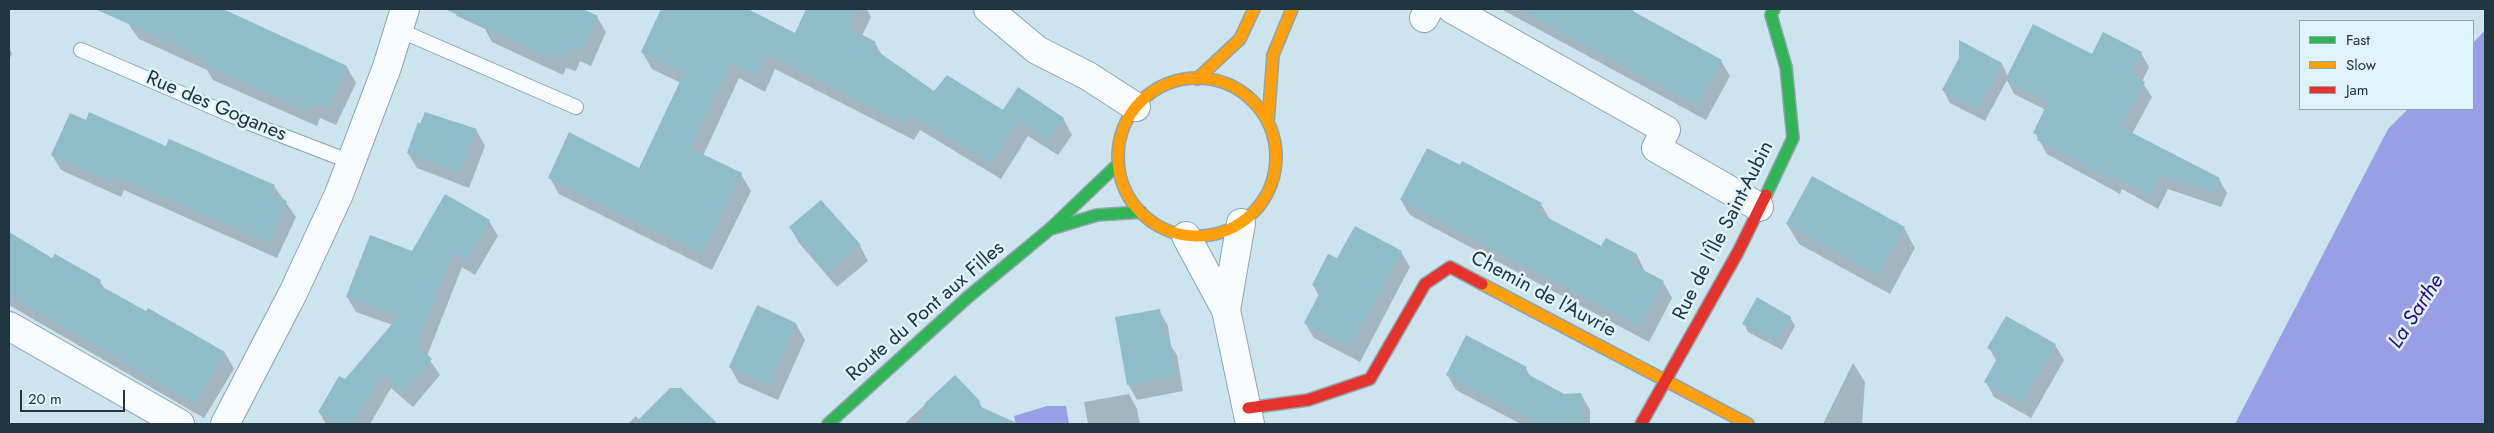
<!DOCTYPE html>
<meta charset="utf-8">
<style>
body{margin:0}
#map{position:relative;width:2494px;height:433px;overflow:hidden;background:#cce4ed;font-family:Jost,sans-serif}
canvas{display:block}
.frame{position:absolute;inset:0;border:10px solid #20363e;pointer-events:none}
.legend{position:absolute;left:2299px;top:20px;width:175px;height:90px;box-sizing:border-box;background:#def3fc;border:1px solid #92a7b0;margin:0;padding:6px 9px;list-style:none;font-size:15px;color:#20363e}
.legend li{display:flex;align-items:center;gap:10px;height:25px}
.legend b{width:25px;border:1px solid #92a7b0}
.scale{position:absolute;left:20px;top:390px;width:105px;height:22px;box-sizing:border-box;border:2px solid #20363e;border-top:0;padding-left:6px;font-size:15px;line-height:18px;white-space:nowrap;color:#20363e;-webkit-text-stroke:4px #def3fc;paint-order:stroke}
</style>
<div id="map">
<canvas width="2494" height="433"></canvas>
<div class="frame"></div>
<ul class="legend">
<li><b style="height:6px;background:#30b455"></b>Fast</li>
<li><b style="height:6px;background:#ff9f0a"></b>Slow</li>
<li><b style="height:6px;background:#e5322d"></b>Jam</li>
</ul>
<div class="scale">20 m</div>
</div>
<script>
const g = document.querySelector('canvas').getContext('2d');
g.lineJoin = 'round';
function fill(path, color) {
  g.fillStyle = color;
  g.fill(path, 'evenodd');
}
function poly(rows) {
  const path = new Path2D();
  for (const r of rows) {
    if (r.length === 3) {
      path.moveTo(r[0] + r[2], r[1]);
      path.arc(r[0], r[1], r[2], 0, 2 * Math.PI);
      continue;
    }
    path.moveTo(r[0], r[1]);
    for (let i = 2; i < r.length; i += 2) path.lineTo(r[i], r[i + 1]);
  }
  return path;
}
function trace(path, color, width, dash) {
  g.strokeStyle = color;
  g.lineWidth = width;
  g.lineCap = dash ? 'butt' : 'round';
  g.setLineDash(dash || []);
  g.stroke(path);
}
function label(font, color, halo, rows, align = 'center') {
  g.font = font + ' Jost,sans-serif';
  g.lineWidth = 5;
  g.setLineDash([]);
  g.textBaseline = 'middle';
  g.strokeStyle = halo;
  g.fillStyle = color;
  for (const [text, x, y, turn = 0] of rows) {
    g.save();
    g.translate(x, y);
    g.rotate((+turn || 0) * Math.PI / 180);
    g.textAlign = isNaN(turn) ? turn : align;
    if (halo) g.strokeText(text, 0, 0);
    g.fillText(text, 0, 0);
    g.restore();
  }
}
fill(poly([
 [2485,30,2485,424,2235,424,2388,129,2408,109,2473,109,2473,43],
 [1047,406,1066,406,1069,424,1016,424,1014,416]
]), '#9a9fe5');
fill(poly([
 [118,9,220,9,347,67,356,83,336,125,320,118,317,126,213,80,207,70,139,39],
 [452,9,580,9,597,17,606,32,591,66,580,61,576,71,566,68,563,75,492,42,485,29,457,16],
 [662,9,710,9,723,15,726,9,745,9,796,34,808,9,867,9,871,17,862,36,875,43,883,57,934,93,1003,112,1063,118,1072,135,1058,155,1028,136,1001,179,920,130,914,140,775,69,765,92,739,78,703,156,741,174,751,191,712,270,559,194,550,178,640,169,681,83,652,69,642,52],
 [1501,9,1633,9,1634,13,1721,61,1730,76,1706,120],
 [1960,42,2002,64,2008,76,2093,56,2141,53,2149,67,2142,82,2152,97,2132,134,2219,179,2227,193,2221,207,2168,189,2158,209,2122,189,2120,194,2047,154,2035,133,2046,110,2014,94,2007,80,1985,121,1950,103,1943,90,1960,59],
 [9,47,12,54,9,60],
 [445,119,476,130,485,146,469,188,417,168,408,153],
 [87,122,167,147,274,186,296,217,277,258,124,190,121,197,61,170,52,155],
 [1460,167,1541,204,1550,220,1602,248,1606,239,1637,255,1645,272,1663,282,1672,298,1649,342,1410,215,1401,200],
 [489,221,498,236,475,275,462,267,427,356,440,375,413,407,391,388,370,424,326,424,319,412,393,325,356,312,347,297,413,252],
 [1787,224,1904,228,1915,248,1890,294,1799,244],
 [790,227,860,246,868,261,837,287,799,243],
 [9,233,53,259,100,281,105,290,146,313,148,309,225,353,234,369,204,418,9,305],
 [1401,252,1410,267,1360,362,1314,338,1305,323,1319,296,1313,285,1338,260],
 [757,307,796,324,805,340,778,400,739,383,730,367],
 [1159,310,1168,326,1171,346,1177,355,1183,391,1137,400,1128,384],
 [1790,317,1795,326,1782,350,1748,332,1744,324],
 [2055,345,2064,360,2031,418,1994,397,1986,382,1997,362,1989,348],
 [1853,363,1865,382,1862,424,1823,424],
 [1526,368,1531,378,1564,395,1581,394,1590,410,1590,424,1521,424,1456,390,1447,374],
 [955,377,979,402,990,424,904,424],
 [1129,394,1137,409,1140,424,1088,424,1084,402],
 [706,414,712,424,628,424,636,416,639,420]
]), '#0003');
fill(poly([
 [95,9,223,9,347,66,328,110,312,103,308,111,202,64,205,58],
 [445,9,583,9,598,16,582,51,571,46,567,57,558,53,554,60],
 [661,9,748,9,795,33,806,9,858,9,850,28,876,42,873,48,934,91,947,75,1003,110,1018,87,1064,118,1049,140,1019,121,991,164,910,115,905,124,766,53,756,76,730,63,690,148,742,173,703,254,548,178,569,132,639,168,684,73,641,52],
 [1519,9,1629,9,1722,60,1697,106],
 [2033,24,2092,54,2103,32,2142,52,2131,74,2145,82,2121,127,2220,178,2213,193,2160,175,2150,196,2114,176,2112,180,2037,140,2039,136,2033,133,2048,102,2005,80],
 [1959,40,2002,63,1978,110,1942,90,1959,58],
 [89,112,166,146,169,139,275,185,271,193,287,201,269,243,115,176,112,182,51,155,70,113,86,120],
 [425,112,477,129,460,173,407,153,418,122,420,124],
 [1427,148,1460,165,1462,161,1542,203,1537,212,1601,246,1606,238,1637,254,1632,264,1664,281,1640,327,1400,200],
 [1812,176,1905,227,1878,275,1786,224],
 [445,194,490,220,467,261,453,253,417,345,432,359,404,393,382,374,353,424,339,424,318,412,339,376,345,379,399,316,346,297,370,235,412,251],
 [821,200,861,245,827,273,789,227],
 [1355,226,1402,251,1351,347,1304,323,1321,290,1312,285,1328,254,1337,258],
 [9,232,52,258,55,254,101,280,99,285,146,311,148,308,225,352,195,404,9,295],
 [1757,297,1791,317,1777,342,1742,324],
 [757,305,796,323,769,386,729,367],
 [1160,309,1164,335,1169,338,1175,376,1127,385,1115,317],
 [2006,316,2056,344,2022,403,1984,382,1999,355,1987,348],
 [1466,335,1527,367,1524,372,1564,394,1581,393,1583,424,1540,424,1446,375],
 [955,375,980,401,979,406,1019,424,914,424,929,410,924,404],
 [670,388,681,388,718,424,634,424]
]), '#8ebcc9');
const lane = poly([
 [399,30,576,107],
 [81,50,247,122,351,162]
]);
const street = poly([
 [988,9,1037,50,1088,76,1136,107],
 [1452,9,1666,130,1656,148,1759,207],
 [1424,18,1429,9],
 [1186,236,1226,310,1250,424],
 [1226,310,1241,223],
 [9,326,180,424],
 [225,424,293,293,339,194,387,67,405,9]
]);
const fast = poly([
 [1766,195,1793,138,1786,67,1771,15,1774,9],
 [1054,228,1097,215,1141,212],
 [828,424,968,297,1050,229,1118,164]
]);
const slow = poly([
 [1197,157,79],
 [1197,79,1240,39,1254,9],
 [1268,123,1273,55,1292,9],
 [1482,284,1748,424]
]);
const jam = poly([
 [1248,408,1308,400,1370,379,1425,284,1450,267,1482,284],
 [1641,424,1738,252,1766,195]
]);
trace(lane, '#8fa4ab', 16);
trace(street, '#8fa4ab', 30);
trace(fast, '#8fa4ab', 14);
trace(slow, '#8fa4ab', 14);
trace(jam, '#8fa4ab', 14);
trace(lane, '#f7fbfc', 14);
trace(street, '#f7fbfc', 28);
trace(fast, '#30b455', 11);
trace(slow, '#ff9f0a', 11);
trace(jam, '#e5322d', 11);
label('20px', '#20363e', '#def3fc', [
 ["Rue des Goganes",216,107,23],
 ["Rue de l'Île Saint-Aubin",1724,231,-63],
 ["Chemin de l'Auvrie",1543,295,28],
 ["Route du Pont aux Filles",926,312,-41]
]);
label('italic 21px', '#2b087e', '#def3fc', [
 ["La Sarthe",2417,312,-57]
]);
</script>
